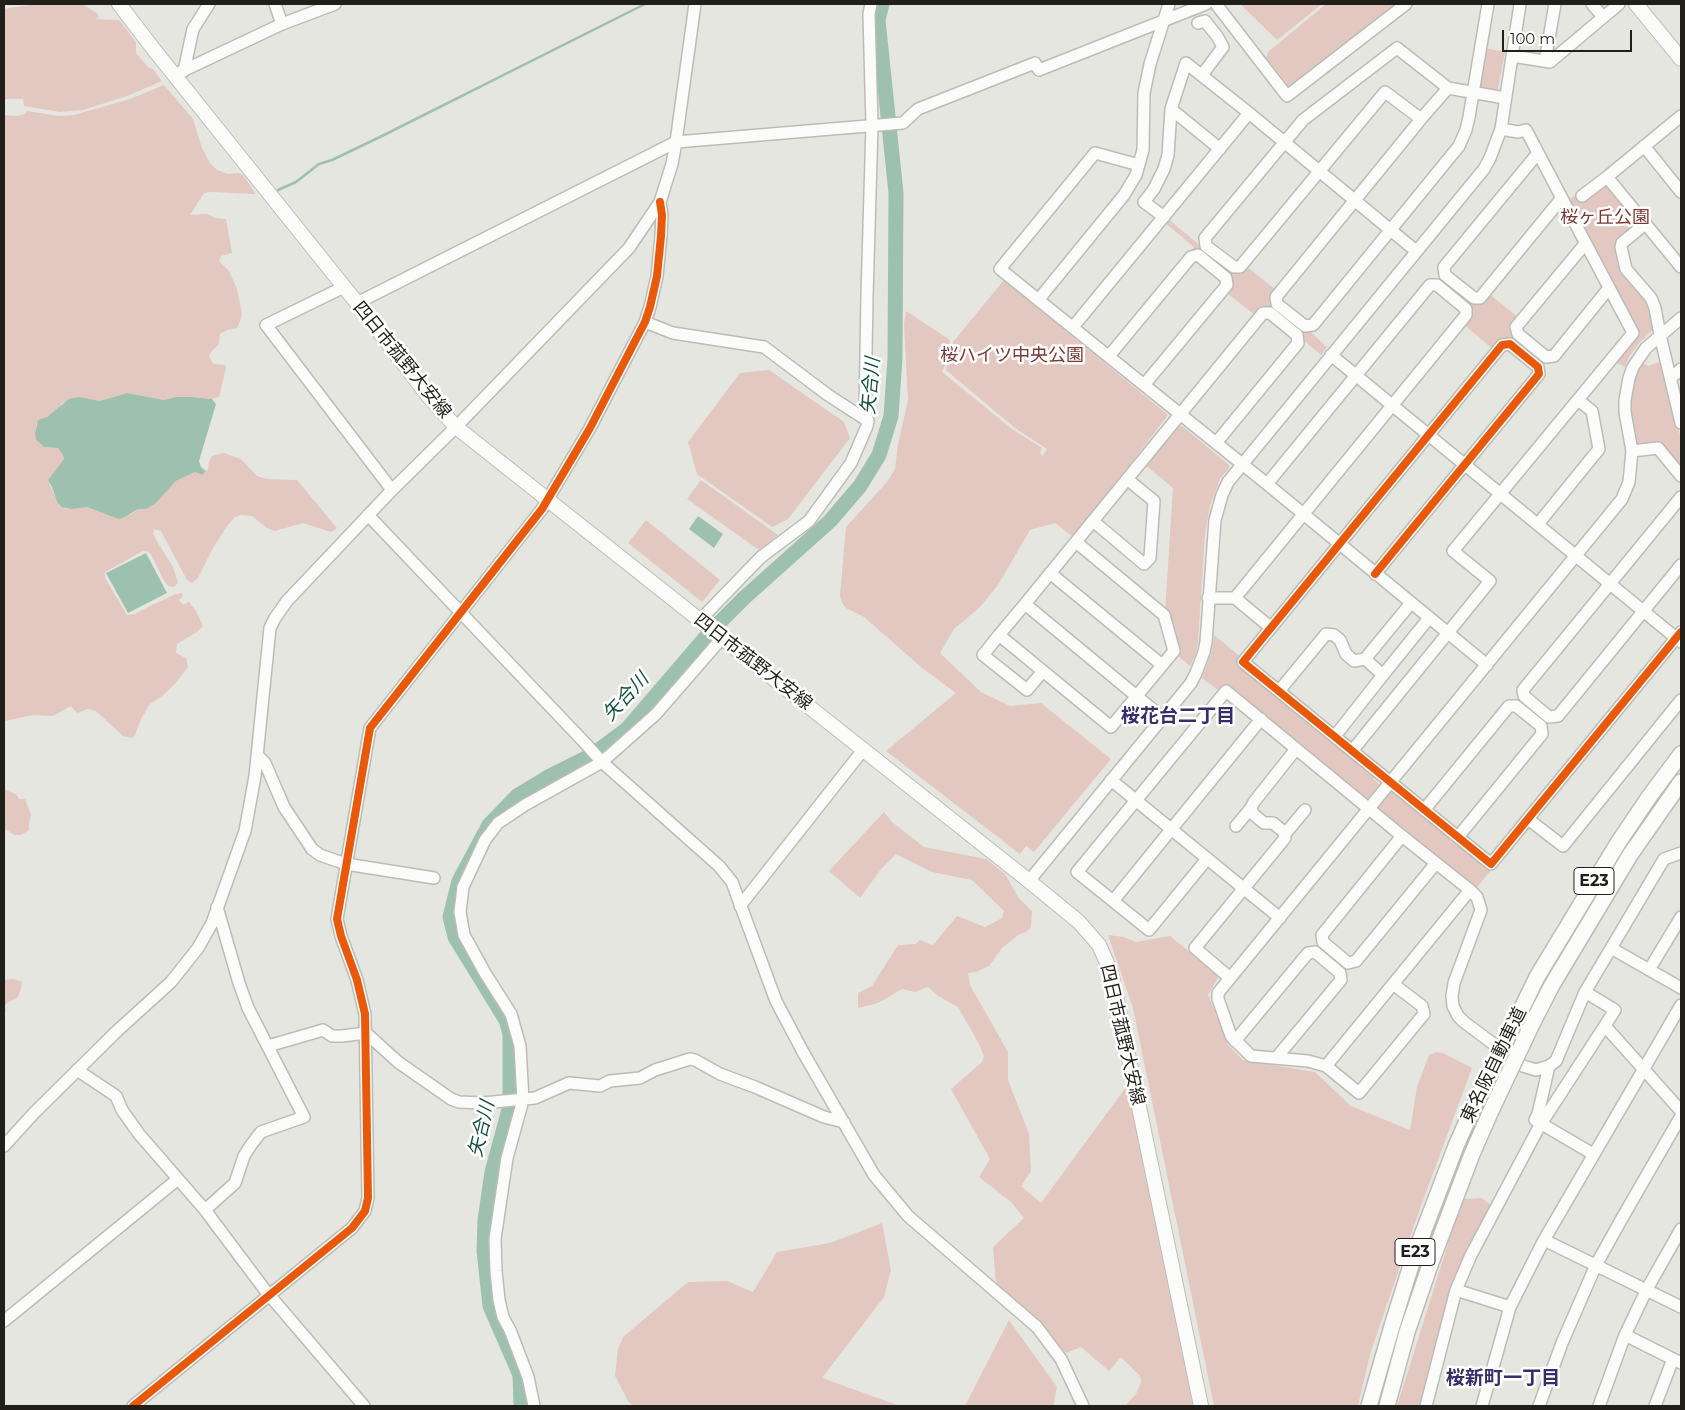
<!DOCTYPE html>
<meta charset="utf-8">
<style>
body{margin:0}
#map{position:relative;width:1685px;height:1410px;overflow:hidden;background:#e6e6e0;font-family:Montserrat,sans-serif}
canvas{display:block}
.frame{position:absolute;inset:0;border:5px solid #201f1a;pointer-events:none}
.scale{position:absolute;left:1502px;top:30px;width:130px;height:22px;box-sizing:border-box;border:2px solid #201f1a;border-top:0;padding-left:6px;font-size:15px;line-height:18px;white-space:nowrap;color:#201f1a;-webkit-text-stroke:4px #fff;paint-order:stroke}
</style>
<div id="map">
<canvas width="1685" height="1410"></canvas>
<div class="frame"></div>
<div class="scale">100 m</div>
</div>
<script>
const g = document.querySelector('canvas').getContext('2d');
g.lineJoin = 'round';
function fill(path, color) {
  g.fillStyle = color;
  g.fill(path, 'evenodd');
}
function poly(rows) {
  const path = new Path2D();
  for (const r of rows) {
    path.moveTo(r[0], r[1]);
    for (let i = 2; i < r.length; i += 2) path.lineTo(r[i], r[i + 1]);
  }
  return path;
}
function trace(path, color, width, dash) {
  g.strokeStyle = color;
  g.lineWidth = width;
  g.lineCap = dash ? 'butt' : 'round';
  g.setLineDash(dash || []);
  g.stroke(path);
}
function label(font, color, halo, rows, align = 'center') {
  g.font = font + ' Montserrat,"Noto Sans JP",sans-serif';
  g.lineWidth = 5;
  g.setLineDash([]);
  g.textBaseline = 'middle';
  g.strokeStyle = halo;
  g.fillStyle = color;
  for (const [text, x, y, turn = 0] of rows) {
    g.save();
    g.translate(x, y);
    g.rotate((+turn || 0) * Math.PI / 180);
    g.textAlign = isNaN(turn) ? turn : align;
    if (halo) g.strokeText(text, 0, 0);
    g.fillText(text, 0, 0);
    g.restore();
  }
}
fill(poly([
 [36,4,84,5,98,14,99,17,96,19,119,20,136,42,136,53,148,67,153,69,162,81,127,96,83,110,60,112,24,106,23,99,4,99,4,9],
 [1240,4,1322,4,1277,40],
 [1326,4,1399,4,1289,87,1266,57,1268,52],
 [1485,48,1505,52,1498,88,1496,91,1482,89,1478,85],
 [164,85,193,119,202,148,210,163,217,170,228,174,238,173,243,175,256,194,209,192,204,193,190,215,207,214,215,218,226,219,232,253,221,256,219,261,229,271,237,289,242,314,239,324,237,328,227,330,220,334,219,344,210,353,209,357,214,364,225,365,226,368,219,397,212,399,192,397,176,397,164,400,127,393,100,401,78,397,62,403,58,409,36,424,36,440,44,447,58,448,63,455,64,459,48,480,57,502,66,509,87,507,98,510,130,515,138,509,156,503,176,481,195,472,202,475,208,469,209,462,212,456,224,453,241,459,257,476,267,479,297,480,337,528,331,532,303,523,275,531,267,528,252,516,240,515,234,518,227,526,213,548,198,578,192,583,187,580,161,531,154,529,153,533,155,538,173,567,178,583,174,587,168,586,163,579,154,560,149,552,143,551,105,572,105,578,127,615,135,614,152,605,176,594,182,593,183,596,179,600,183,605,189,602,196,611,203,626,197,632,177,644,176,653,186,658,188,667,175,684,162,696,150,704,141,719,135,735,132,738,123,736,96,711,88,709,77,713,71,706,53,716,33,715,5,721,4,723,4,115,18,116,25,114,27,111,59,116,74,115,130,99],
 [1598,178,1608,184,1638,221,1637,225,1618,241,1648,300,1654,329,1639,343,1629,357,1625,367,1614,362,1638,333,1568,201],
 [1167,218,1203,248,1234,271,1246,266,1277,291,1272,297,1327,347,1321,355,1302,339,1270,310,1256,316,1226,292,1232,284,1191,251,1194,247,1164,222],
 [1445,278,1475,302,1488,293,1519,318,1513,327,1543,358,1538,364,1510,340,1494,350,1463,324,1470,315,1440,283],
 [1004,280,1168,415,1074,538,1055,523,1030,530,998,585,980,607,954,629,940,653,981,692,1010,706,1041,703,1111,759,1034,852,1026,846,1020,854,886,751,956,693,922,668,864,617,846,608,842,603,840,596,846,527,887,482,895,469,898,444,908,401,904,324,906,311,950,340,946,364,942,372,1012,429,1042,448,1040,453,1042,456,1047,449,1015,428,946,370,953,342],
 [1662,361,1681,439,1681,470,1659,444,1642,446,1635,442,1631,416,1631,401,1635,377,1642,362,1648,366],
 [769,370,844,422,850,438,788,519,772,527,697,474,688,442,740,373],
 [1175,426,1182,426,1229,465,1229,468,1220,479,1210,506,1205,534,1198,642,1196,653,1190,666,1176,654,1165,612,1173,488,1144,464],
 [701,480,778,535,759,550,687,499],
 [646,520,720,580,702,602,628,543],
 [1214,635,1241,657,1237,663,1375,775,1373,779,1381,786,1370,799,1364,800,1202,678,1212,651],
 [1392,788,1491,870,1475,890,1378,811,1377,806],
 [4,789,17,795,19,799,25,799,31,815,29,823,29,830,21,835,14,835,4,828],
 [884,812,892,822,924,847,986,859,1005,874,1018,897,1032,911,1031,927,1026,932,1018,935,1002,948,989,966,976,972,968,973,970,985,1008,1052,1008,1080,1029,1134,1031,1171,1021,1186,1041,1203,1129,1083,1196,1406,1125,1406,1136,1394,1141,1382,1140,1376,1121,1357,1109,1371,1081,1347,1066,1353,1022,1307,996,1284,993,1247,1024,1218,1011,1202,979,1177,990,1159,951,1089,982,1062,984,1056,979,1044,958,1007,938,996,928,987,915,992,902,989,878,1003,858,1008,858,993,872,986,898,945,916,944,920,940,933,945,957,916,985,927,1002,918,1004,911,972,880,932,872,896,854,881,869,860,898,829,871],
 [1108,935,1124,937,1136,942,1170,936,1219,976,1208,995,1229,1046,1243,1060,1315,1072,1351,1106,1410,1130,1417,1087,1429,1055,1436,1052,1443,1053,1472,1068,1418,1214,1370,1354,1358,1406,1214,1406,1133,1008],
 [14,979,22,982,21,989,18,997,7,1003,4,1007,6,1010,4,1015,4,980],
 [1482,1198,1491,1205,1451,1289,1422,1406,1397,1406,1462,1199],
 [882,1223,891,1270,884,1297,822,1378,900,1406,633,1406,628,1401,615,1376,618,1349,623,1337,688,1282,727,1281,753,1292,777,1252,830,1243],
 [1009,1320,1057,1387,1053,1406,965,1406]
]), '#e3c7c1');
fill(poly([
 [127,393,164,400,176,397,192,397,212,399,216,404,199,461,201,467,206,471,202,475,195,472,176,481,156,503,146,509,138,509,125,517,119,519,87,507,71,509,62,507,57,502,52,487,48,480,64,459,63,455,58,448,44,447,36,440,35,433,38,420,47,417,69,399,79,397,100,401],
 [698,516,723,534,714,548,689,529],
 [146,553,167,593,128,613,106,573]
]), '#9ec0af');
trace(poly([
 [278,190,296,182,319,164,332,160,382,136,645,4]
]), '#9ec0af', 2.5);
trace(poly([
 [521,1406,520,1375,490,1306,484,1251,485,1220,492,1172,510,1106,510,1034,506,1020,455,937,450,917,459,881,489,825,517,796,550,776,592,755,627,729,712,630,744,598,830,521,860,486,879,455,891,416,895,358,896,193,878,20,882,4]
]), '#9ec0af', 15);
const minor = poly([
 [275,4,282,24],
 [1216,4,1287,96,1406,4],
 [1592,4,1603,17],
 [1198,23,1205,21,1217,36,1223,47,1202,75],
 [1512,56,1550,62,1619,4],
 [1545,61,1555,4],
 [184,71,193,29,209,4],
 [174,75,282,24,335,4],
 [1448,88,1421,119,1276,297,1277,304,1305,326,1313,325,1459,146,1466,130,1469,117,1488,4],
 [1681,116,1607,177,1681,267],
 [1421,119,1385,92,1240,267,1234,267,1206,246,1205,238,1303,120,1397,48,1448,88,1505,98],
 [1644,146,1681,192],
 [1220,149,1171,109,1186,63,1249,113],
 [1538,153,1444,267,1445,275,1474,298,1480,298,1561,199],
 [1139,165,1095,153,1000,269,1267,484,1487,665],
 [1582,196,1607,177],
 [1164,217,1144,202,1154,189,1164,169,1168,155,1171,109],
 [1645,224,1622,243,1621,247,1626,269,1651,298,1655,308,1660,335,1681,423],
 [1585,244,1516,327,1518,334,1546,357,1554,356,1609,288],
 [344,287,266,325,392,490],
 [1039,299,1124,195,1136,175,1143,150,1144,93,1150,64,1169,4],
 [357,303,676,142,903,123,918,109,1035,63,1039,70,1206,4],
 [645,322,673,333,764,347,828,395,868,421],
 [1073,327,1249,113,1416,251],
 [1331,355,1681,642],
 [1109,356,1191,257,1198,255,1226,278,1227,285,1144,385],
 [1671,378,1681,369],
 [1632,451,1658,448,1681,476],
 [1681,497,1523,690,1524,696,1549,717,1558,716,1681,565],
 [368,515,585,743,602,762,719,866,732,882,776,1001,803,1052,874,1175,908,1216,1037,1327,1061,1359,1083,1406],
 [1093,521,1144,564,1150,558,1154,501,1127,479],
 [1538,524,1599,449,1592,411,1578,400],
 [1050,573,1162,665],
 [1375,574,1539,374,1538,367,1510,344,1502,345,1243,662,1491,864,1681,632],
 [1208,598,1235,598,1466,315,1466,309,1437,285,1430,285,1267,484],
 [1235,598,1270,627],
 [700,620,761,557,809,521,851,463,867,426,868,421,865,411,867,296,872,125,869,14,871,4],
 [999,635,1025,604],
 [1365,659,1383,675,1429,618],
 [1043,671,1027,690,983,655,999,635,1111,727,1174,651,1164,615,1076,542],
 [1279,691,1326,634,1334,635,1340,640,1346,654,1354,661,1365,659,1411,603],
 [1163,718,1025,604,1263,313,1270,313,1297,335,1298,343,1216,443],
 [1261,719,1113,901,1077,872,1226,691,1402,836,1470,890,1477,897,1481,910,1454,983,1452,996,1453,1006,1458,1016,1464,1022,1523,1066,1536,1070,1549,1066,1556,1061,1585,992,1664,859,1681,853],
 [1335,736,1383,675],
 [1352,751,1490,581,1453,551,1633,333,1526,130,1518,132,1501,129],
 [257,755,265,763,284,807,312,849,320,855,346,864,434,878],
 [1111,780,1280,918],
 [1424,810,1509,706,1516,706,1541,726,1542,734,1458,837],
 [1528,819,1563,846,1681,700],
 [1236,826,1251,808],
 [1285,834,1305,810],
 [1402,836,1322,935,1323,942,1348,963,1356,961,1436,863],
 [1029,881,1191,683,1196,673,1204,652,1206,642,1215,520,1222,495,1228,482,1484,169,1490,158,1501,129,1520,4],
 [1470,890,1326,1066,1308,1061,1251,1056,1231,1036,1218,999,1218,993,1622,499,1629,482,1632,451,1625,412,1625,400,1629,378,1633,367,1646,348,1681,318],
 [1113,901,1149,930,1207,859],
 [740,906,863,750],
 [1611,948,1681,988],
 [1649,970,1681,917],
 [1230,978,1195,948,1285,838,1284,832,1273,823,1264,823,1253,814,1251,808,1254,802,1296,749],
 [1605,1026,1681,1111],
 [1235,1041,1308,953,1315,952,1340,973,1341,980,1277,1057],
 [268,1046,323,1030,332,1036,342,1036,366,1033,398,1062,451,1099,459,1102,483,1103,535,1098,569,1083,600,1086,610,1081,640,1078,655,1070,690,1059,695,1060,720,1074,755,1087,824,1117,844,1122],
 [1326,1066,1359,1093,1424,1014,1422,1006,1393,984],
 [1549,1066,1538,1114,1535,1120,1593,1154],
 [77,1070,116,1096,122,1110,139,1134,205,1210,265,1290,364,1406],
 [4,1146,34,1113,117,1031,171,982,198,948,212,923,245,831,255,776,270,628,275,618,287,601,392,490,456,427,629,248,660,202,672,164,676,142,695,4],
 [205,1210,235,1183,244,1156,251,1145,261,1132,304,1117,248,1008,239,983,217,907],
 [1544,1240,1681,1307],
 [1456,1290,1510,1307],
 [4,1321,178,1179],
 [1625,1335,1681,1363],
 [133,1406,352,1228,365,1211,368,1198,365,1014,357,980,341,936,337,919,370,728,542,509,590,428,645,322,650,307,657,276,661,236,662,215,660,202],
 [534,1406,528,1377,510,1330,503,1317,499,1300,496,1271,495,1239,507,1158,523,1100,520,1046,511,1014,485,973,464,935,460,912,463,887,485,840,498,823,525,805,602,762,656,714,722,638],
 [1426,1406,1456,1290,1471,1255,1539,1127,1615,1010,1585,992],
 [1482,1406,1510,1307,1544,1240,1681,1005],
 [1539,1406,1562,1343,1596,1265,1621,1220,1681,1116],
 [1599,1406,1625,1335,1647,1289,1681,1229],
 [1655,1406,1673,1359]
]);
const major = poly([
 [119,4,155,51,357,303,429,397,456,427,1029,881,1079,922,1099,945,1111,972,1201,1406],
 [1636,4,1681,59]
]);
const highway = poly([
 [1518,1016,1537,977,1618,843,1649,797,1681,754],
 [1531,1026,1552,985,1630,855,1681,782],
 [1369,1406,1392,1326,1413,1259,1456,1146,1475,1103],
 [1387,1406,1407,1332,1430,1265,1472,1154,1490,1113]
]);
trace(minor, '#bcbcb7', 14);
trace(major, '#bcbcb7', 16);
trace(highway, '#bcbcb7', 18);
trace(minor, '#fbfbfa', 11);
trace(major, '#fbfbfa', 14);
trace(highway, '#fbfbfa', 15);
const highwayBridge = poly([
 [1475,1103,1518,1016],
 [1490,1113,1531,1026]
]);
trace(highwayBridge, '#bcbcb7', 18, []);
trace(highwayBridge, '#fbfbfa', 15);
trace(poly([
 [1375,574,1539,374,1538,367,1510,344,1502,345,1243,662,1491,864,1681,632],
 [133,1406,352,1228,365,1211,368,1198,365,1014,357,980,341,936,337,919,370,728,542,509,590,428,645,322,650,307,657,276,661,236,662,215,660,202]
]), '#e8590c', 8);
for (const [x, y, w] of [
 [1594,881,40],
 [1415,1252,40]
]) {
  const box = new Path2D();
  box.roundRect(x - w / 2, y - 13.5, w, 27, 4);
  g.fillStyle = '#fff';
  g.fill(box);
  trace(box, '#201f1a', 1);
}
label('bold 16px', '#201f1a', null, [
 ["E23",1594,881],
 ["E23",1415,1252]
]);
label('18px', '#7a3934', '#fff', [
 ["桜ヶ丘公園",1605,218],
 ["桜ハイツ中央公園",1012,356]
]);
label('18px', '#201f1a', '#fff', [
 ["四日市菰野大安線",402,360,51],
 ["四日市菰野大安線",753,662,38],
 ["四日市菰野大安線",1122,1035,77],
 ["東名阪自動車道",1494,1065,-64]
]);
label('italic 19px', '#12513b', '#fff', [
 ["矢合川",871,386,-85],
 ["矢合川",626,697,-47],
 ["矢合川",482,1129,-77]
]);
label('bold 19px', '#342f6b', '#fff', [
 ["桜花台二丁目",1178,716],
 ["桜新町一丁目",1503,1378]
]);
</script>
